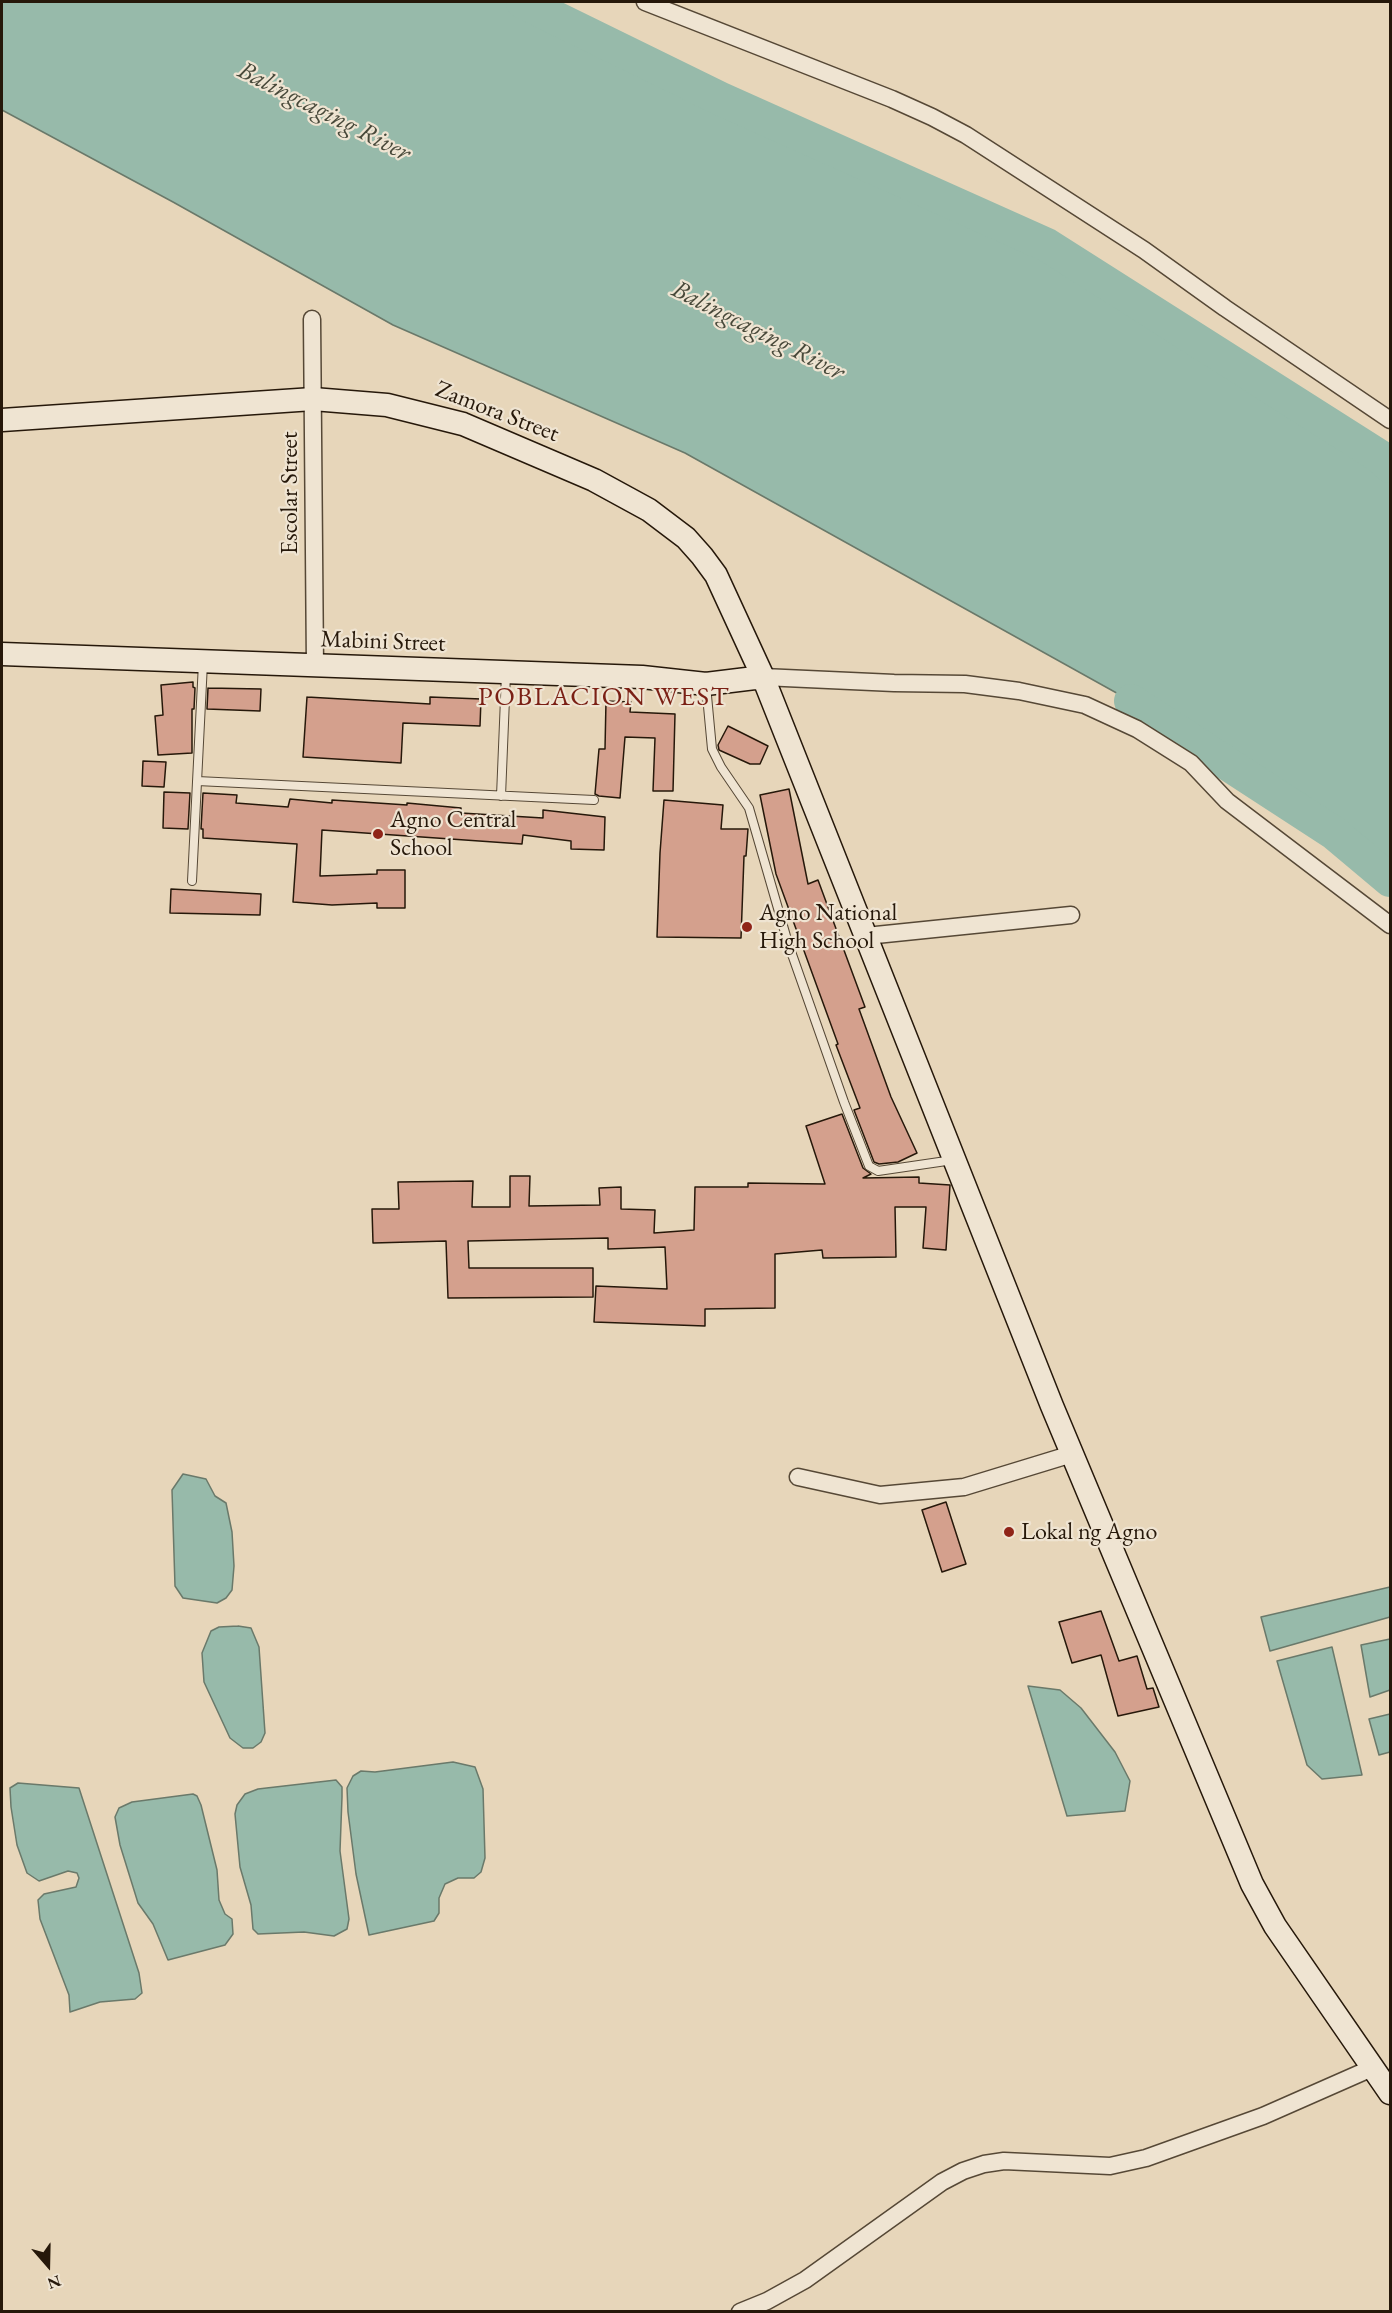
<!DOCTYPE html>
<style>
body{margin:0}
#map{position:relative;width:1392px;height:2313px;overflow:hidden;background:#e7d6ba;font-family:"EB Garamond",serif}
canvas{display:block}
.frame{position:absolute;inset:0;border:3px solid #26180a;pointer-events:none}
.north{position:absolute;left:18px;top:2235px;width:60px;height:60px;-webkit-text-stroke:4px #efe4d2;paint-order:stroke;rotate:160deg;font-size:16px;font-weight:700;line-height:24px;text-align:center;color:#26180a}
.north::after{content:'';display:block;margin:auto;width:21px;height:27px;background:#26180a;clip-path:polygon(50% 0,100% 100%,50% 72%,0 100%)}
</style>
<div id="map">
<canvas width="1392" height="2313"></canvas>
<div class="frame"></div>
<div class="north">N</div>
</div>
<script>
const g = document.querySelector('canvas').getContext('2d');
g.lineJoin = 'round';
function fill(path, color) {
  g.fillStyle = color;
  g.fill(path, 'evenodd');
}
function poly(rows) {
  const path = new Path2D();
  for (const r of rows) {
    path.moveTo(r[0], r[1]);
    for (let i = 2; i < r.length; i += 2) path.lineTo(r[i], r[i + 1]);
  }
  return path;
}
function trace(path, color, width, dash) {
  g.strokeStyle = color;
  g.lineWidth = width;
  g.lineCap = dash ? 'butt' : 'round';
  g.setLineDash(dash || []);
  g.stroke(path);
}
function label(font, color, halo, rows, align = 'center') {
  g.font = font + ' "EB Garamond",serif';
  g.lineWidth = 4.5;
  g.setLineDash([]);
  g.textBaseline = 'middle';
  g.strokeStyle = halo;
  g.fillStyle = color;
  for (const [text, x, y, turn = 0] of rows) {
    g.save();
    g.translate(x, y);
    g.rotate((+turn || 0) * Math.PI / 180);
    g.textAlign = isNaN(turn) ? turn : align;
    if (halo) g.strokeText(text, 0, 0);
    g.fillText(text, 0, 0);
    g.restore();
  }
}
const water = poly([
 [2,2,523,2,721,99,1047,245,1379,456,1390,466,1390,880,1334,833,1131,701,685,453,393,325,173,202,2,110,2,2],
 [183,1474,206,1479,215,1496,226,1503,232,1532,234,1566,232,1590,226,1598,217,1603,183,1598,175,1586,172,1490,183,1474],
 [1390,1587,1390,1617,1270,1651,1261,1617,1390,1587],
 [238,1626,251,1628,259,1647,265,1733,261,1742,253,1748,243,1748,230,1738,204,1682,202,1653,211,1631,219,1627,238,1626],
 [1390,1639,1390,1690,1370,1697,1361,1645,1390,1639],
 [1332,1647,1362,1775,1322,1779,1307,1765,1277,1661,1332,1647],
 [1028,1686,1060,1690,1081,1708,1115,1752,1130,1781,1125,1811,1067,1816,1028,1686],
 [1390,1714,1390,1752,1379,1755,1369,1719,1390,1714],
 [453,1762,475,1767,483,1789,485,1858,481,1872,474,1878,458,1878,445,1884,439,1898,439,1913,434,1921,369,1935,356,1874,348,1812,347,1788,353,1776,361,1771,375,1772,453,1762],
 [336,1780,342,1787,342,1797,340,1851,349,1919,347,1929,334,1936,304,1932,258,1934,253,1929,251,1905,240,1867,235,1814,237,1805,245,1794,258,1789,336,1780],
 [18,1783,79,1788,139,1973,142,1993,135,1999,100,2002,70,2012,69,1995,40,1919,38,1900,44,1894,76,1887,79,1878,77,1873,68,1871,39,1881,27,1873,17,1845,11,1807,10,1788,18,1783],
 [193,1794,197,1796,201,1805,217,1870,219,1900,225,1914,232,1919,233,1934,225,1945,168,1960,153,1924,138,1903,120,1845,115,1817,119,1808,132,1802,193,1794]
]);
fill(water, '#97baaa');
trace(water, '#6a796a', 1.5);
trace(poly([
 [523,2,721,99,1047,245,1379,456,1390,466],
 [1131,701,1334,833,1390,880]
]), '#97baaa', 34);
const building = poly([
 [193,682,193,687,195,688,194,709,192,709,192,753,158,755,155,716,163,715,161,685,193,682],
 [208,688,261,689,260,711,207,709,208,688],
 [307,697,430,704,430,697,481,699,480,726,403,723,401,763,303,757,307,697],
 [606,701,631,702,630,712,675,714,673,791,653,791,655,738,625,737,620,798,599,796,595,794,599,749,605,749,606,701],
 [728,726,768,746,760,764,750,764,719,750,718,745,728,726],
 [143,761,166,762,164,787,142,786,143,761],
 [789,789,808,884,818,880,865,1007,859,1009,891,1097,917,1153,898,1162,879,1164,874,1162,854,1110,860,1108,836,1045,838,1044,776,874,760,795,789,789],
 [164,792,190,793,188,829,163,828,164,792],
 [203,793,237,795,236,803,288,807,290,799,332,803,332,800,407,805,407,803,461,808,461,813,543,818,543,810,605,817,604,850,571,849,571,841,523,835,522,844,322,830,320,876,377,874,377,870,405,870,405,908,377,908,377,903,332,905,293,902,297,844,203,838,203,829,201,829,203,793],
 [664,800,723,805,721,829,748,829,746,856,744,856,741,938,657,937,660,853,664,800],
 [171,889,261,894,260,915,170,913,171,889],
 [842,1114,863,1168,871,1174,863,1178,919,1177,919,1183,950,1185,946,1250,923,1248,926,1207,895,1207,896,1257,823,1258,822,1250,775,1254,775,1308,705,1309,705,1326,594,1322,596,1286,667,1289,665,1247,608,1249,608,1238,468,1241,469,1268,593,1268,593,1297,448,1298,446,1241,373,1243,372,1209,399,1209,398,1182,473,1181,472,1207,510,1207,510,1176,530,1176,529,1206,600,1205,599,1188,621,1187,621,1209,655,1210,654,1233,694,1230,695,1187,748,1187,748,1183,825,1184,806,1126,842,1114],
 [946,1502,966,1564,942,1572,922,1510,946,1502],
 [1101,1611,1119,1661,1137,1656,1147,1689,1153,1688,1159,1707,1118,1716,1101,1655,1072,1663,1059,1622,1101,1611]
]);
fill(building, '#d4a08d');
trace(building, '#26180a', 1.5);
const lane = poly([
 [706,685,712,749,721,767,749,808,788,943,844,1102,869,1166,878,1171,953,1160],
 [197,781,594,800],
 [501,796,506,674],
 [192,881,203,663]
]);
const street = poly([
 [645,2,892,99,932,117,966,135,1144,250,1225,308,1390,420],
 [312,319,315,667],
 [763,677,894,683,965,684,1019,691,1085,705,1137,729,1191,763,1227,801,1390,925],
 [866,936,1071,915],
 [798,1477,880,1495,964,1487,1072,1454],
 [740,2312,767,2301,805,2280,942,2182,963,2171,984,2164,1004,2161,1110,2166,1146,2158,1263,2116,1372,2068]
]);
const secondary = poly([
 [2,420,313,399,387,405,463,424,594,480,649,510,686,538,702,556,716,575,763,677,1052,1406,1252,1884,1275,1926,1390,2093],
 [2,654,642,677,706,684,763,677]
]);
trace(lane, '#564836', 10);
trace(street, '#564836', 19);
trace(secondary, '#26180a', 25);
trace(lane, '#efe4d2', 8);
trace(street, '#efe4d2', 16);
trace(secondary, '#efe4d2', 22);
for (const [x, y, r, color] of [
 [378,834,6,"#8f2418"],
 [747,927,6,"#8f2418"],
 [1009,1532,6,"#8f2418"]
]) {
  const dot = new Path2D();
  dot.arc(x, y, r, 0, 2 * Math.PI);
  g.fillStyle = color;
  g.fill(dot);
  trace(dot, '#efe4d2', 2);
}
label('24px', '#26180a', '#efe4d2', [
 ["Zamora Street",497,412,21],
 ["Escolar Street",290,493,-90],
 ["Mabini Street",383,642,2]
]);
label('24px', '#26180a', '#efe4d2', [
 ["Agno Central",390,820],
 ["School",390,848],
 ["Agno National",759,913],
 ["High School",759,941],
 ["Lokal ng Agno",1021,1532]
], 'left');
label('italic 26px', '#48493a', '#efe4d2', [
 ["Balingcaging River",324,112,27],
 ["Balingcaging River",758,331,27]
]);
g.letterSpacing = '1.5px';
label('27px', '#7a1f14', '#efe4d2', [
 ["POBLACION WEST",604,698]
]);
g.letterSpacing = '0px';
</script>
